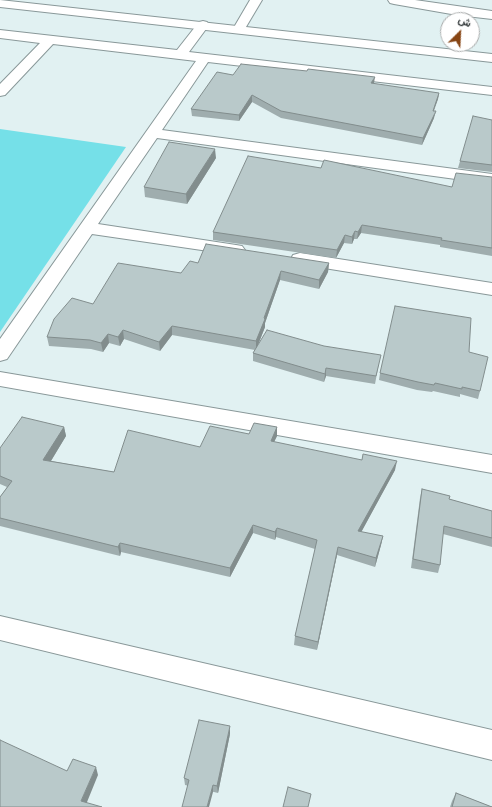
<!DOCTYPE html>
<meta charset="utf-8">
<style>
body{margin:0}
#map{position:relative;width:492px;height:807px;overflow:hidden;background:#e1f1f2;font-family:"Sofia Sans Condensed",Vazirmatn,sans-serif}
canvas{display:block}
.north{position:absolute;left:440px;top:12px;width:40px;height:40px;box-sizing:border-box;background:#fff;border:1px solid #abadad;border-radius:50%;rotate:24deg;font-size:11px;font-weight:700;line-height:16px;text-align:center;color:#2c3233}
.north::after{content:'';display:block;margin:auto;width:14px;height:18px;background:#874514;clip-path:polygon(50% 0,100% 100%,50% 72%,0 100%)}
</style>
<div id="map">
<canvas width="492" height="807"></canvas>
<div class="north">ش</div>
</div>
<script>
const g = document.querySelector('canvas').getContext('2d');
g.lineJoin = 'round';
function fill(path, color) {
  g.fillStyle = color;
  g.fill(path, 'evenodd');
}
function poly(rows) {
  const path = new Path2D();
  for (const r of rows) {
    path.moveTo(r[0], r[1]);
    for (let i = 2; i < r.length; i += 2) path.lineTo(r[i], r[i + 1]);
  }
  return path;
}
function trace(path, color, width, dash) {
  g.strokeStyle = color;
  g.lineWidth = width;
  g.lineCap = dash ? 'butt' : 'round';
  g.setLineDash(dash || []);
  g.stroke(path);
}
fill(poly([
 [0,129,126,147,0,332]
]), '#75e0e8');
const minor = poly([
 [250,0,262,0,243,32,235,32,233,29,250,0],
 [388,0,415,0,492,11,492,19,457,15,394,4,390,3,388,0],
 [203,21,207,22,209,25,189,52,492,87,492,95,208,62,162,130,492,174,492,184,157,138,98,224,236,245,242,246,245,250,242,254,236,255,92,234,7,359,0,361,0,339,196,61,53,44,5,95,0,96,0,84,40,43,0,38,0,30,177,50,199,22,203,21],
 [300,253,492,283,492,295,293,263,291,259,293,255,300,253],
 [0,372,492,455,492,473,0,386,0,372],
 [0,616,492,730,492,760,0,640,0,616]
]);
const tertiary = poly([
 [0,0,492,54,492,62,0,7,0,0]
]);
trace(minor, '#899899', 2);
trace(tertiary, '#899899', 2);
fill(minor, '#fff');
fill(tertiary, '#fff');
fill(poly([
 [233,75,439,93,438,99,434,111,434,118,422,145,281,118,252,102,239,121,192,116,191,109],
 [492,120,492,172,458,168,460,161],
 [216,158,187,204,145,197,144,187],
 [492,177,492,256,440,247,440,245,361,233,357,239,354,239,352,244,344,243,336,258,213,240,213,232,452,187],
 [198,263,329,263,328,272,319,289,280,280,265,323,265,327,258,345,379,363,375,384,326,376,324,382,253,361,253,353,255,350,172,335,160,351,124,339,120,346,109,343,103,352,91,349,49,346,47,337,93,304,181,273],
 [469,352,480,391,478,399,460,394,460,397,433,391,432,392,417,390,379,380,380,373],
 [64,427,66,436,51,461,114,472,200,447,277,427,277,436,274,442,395,470,361,532,383,536,381,545,375,567,337,555,317,650,294,645,295,636,315,549,276,537,275,540,253,533,230,577,121,552,120,556,0,526,0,497,7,487,0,484,0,448],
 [422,489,449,499,492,511,492,547,443,534,440,565,438,573,411,568,420,498],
 [230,734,218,793,185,785,184,778],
 [456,793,492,807,450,807,452,801]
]), '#9fadae');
fill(poly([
 [375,77,374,83,371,89,371,83],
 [439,93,438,99,431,117],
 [252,95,252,102,239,121,239,115],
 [436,111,434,118,422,145,423,138],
 [215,149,216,158,187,204,186,194],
 [362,225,361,233,357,239,358,232],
 [355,231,354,239,352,244,352,237],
 [345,235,344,243,336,258,337,250],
 [329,263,328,272,319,289,319,280],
 [281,271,280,280,265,323,265,327,256,350,256,341],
 [172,326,172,335,160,351,159,342],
 [123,330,124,339,120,346,118,337],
 [108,334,109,343,103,352,101,343],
 [326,368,326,376,324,382,325,374],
 [64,427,66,436,46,469,43,460],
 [277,427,277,436,270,450,271,441],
 [397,461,395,470,357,540,358,531],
 [253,525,253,533,230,577,230,568],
 [277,528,276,537,275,540,275,532],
 [383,536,381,545,375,567,376,558],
 [120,543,121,552,120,556,118,547],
 [338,547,337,555,317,650,318,642],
 [230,726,230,734,218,793,217,786],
 [96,767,98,775,85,807,81,801],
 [213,785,213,792,209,807,207,807]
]), '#828d8d');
const building = poly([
 [241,64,307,71,308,69,375,77,371,83,439,93,433,111,436,111,423,138,281,111,252,95,239,115,191,109,217,72,233,75,241,64],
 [473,116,492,120,492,165,460,161,473,116],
 [169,142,215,149,186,194,144,187,169,142],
 [248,156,321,168,324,160,452,187,456,173,492,177,492,248,441,240,442,238,362,225,358,232,355,231,352,237,345,235,337,250,213,232,248,156],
 [206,244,329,263,319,280,281,271,264,318,265,319,256,341,172,326,159,342,123,330,118,337,108,334,101,343,90,340,47,337,54,319,72,298,93,304,118,263,181,273,190,261,198,263,206,244],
 [395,306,471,318,469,352,488,357,480,391,462,387,462,389,435,383,434,385,418,382,380,373,395,306],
 [267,330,324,346,381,355,376,376,326,368,325,374,253,353,267,330],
 [22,417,64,427,43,460,114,472,128,430,200,447,210,426,249,434,254,423,277,427,271,441,362,460,363,454,397,461,358,531,383,536,376,558,338,547,318,642,295,636,317,540,277,528,275,532,253,525,230,568,120,543,118,547,0,518,0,497,12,481,0,476,0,448,22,417],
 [422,489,450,496,449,499,492,511,492,538,444,526,440,565,413,559,422,489],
 [199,720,230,726,217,786,213,785,207,807,182,807,189,780,184,778,199,720],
 [0,740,67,771,73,759,96,767,81,801,102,807,0,807,0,740],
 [288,787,311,794,308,807,283,807,288,787],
 [456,793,492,807,452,807,456,793]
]);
fill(building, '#b9c9ca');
trace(building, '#828d8d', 1);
</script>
